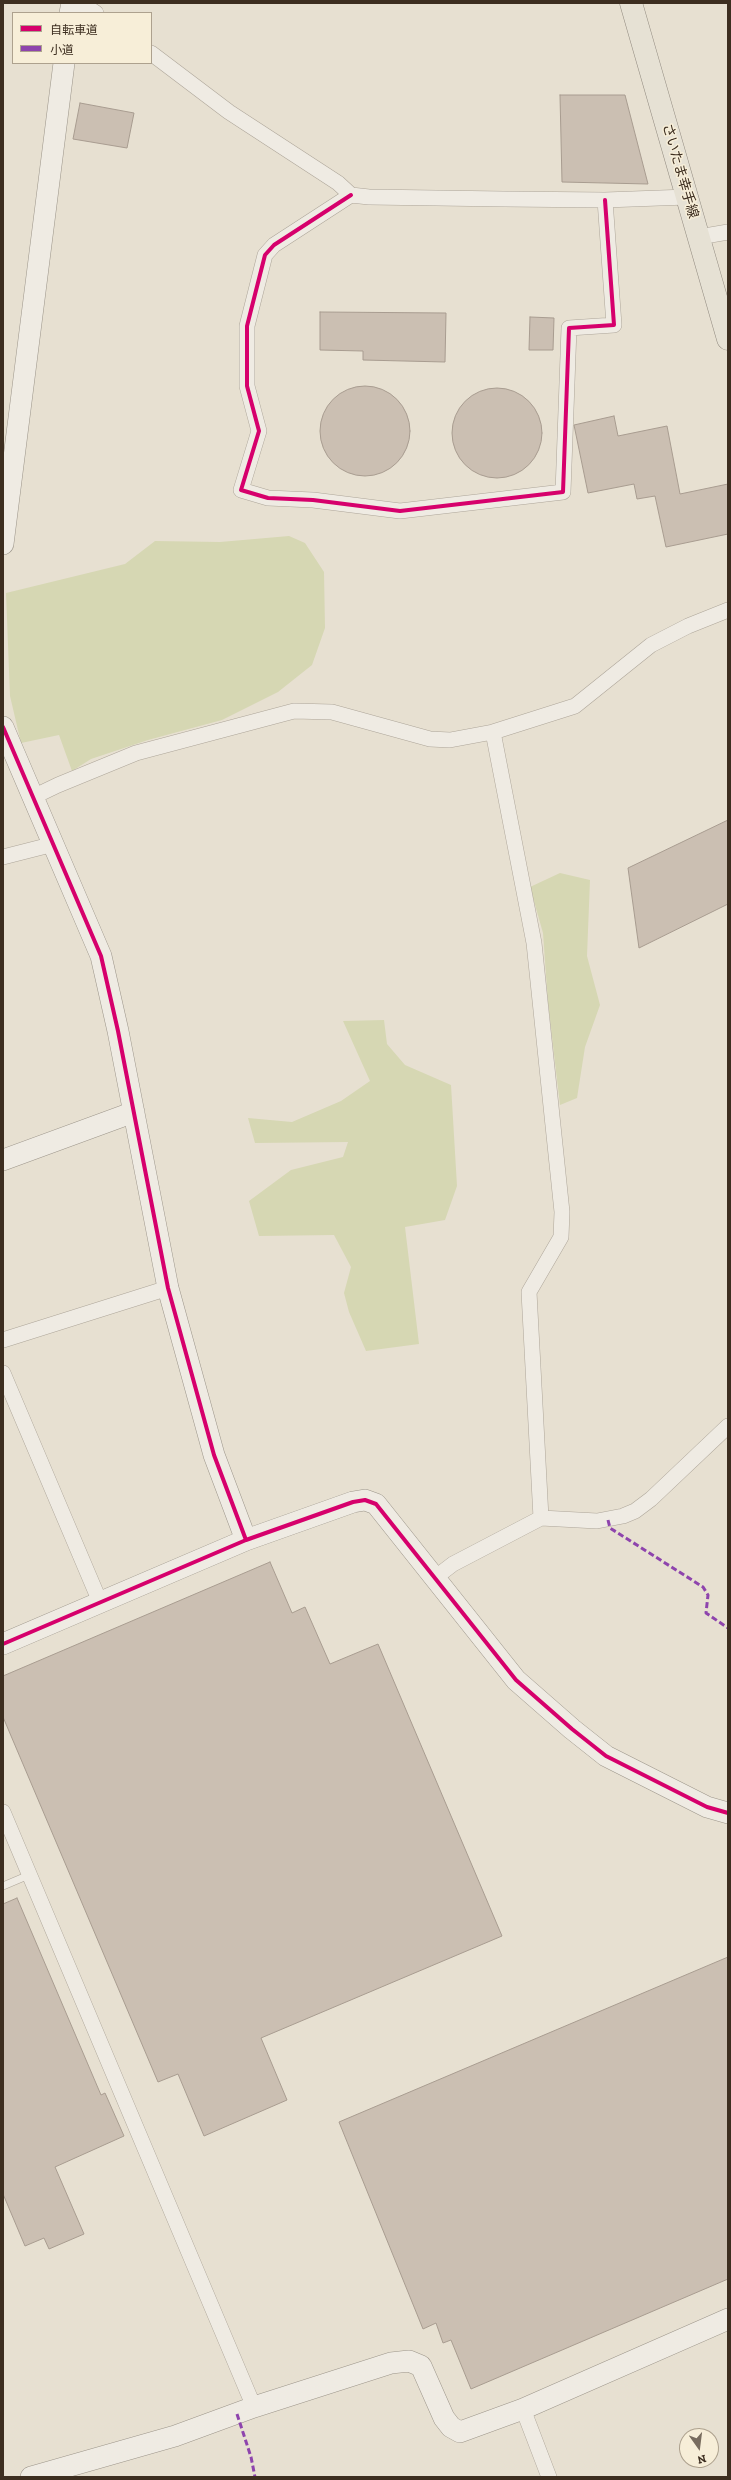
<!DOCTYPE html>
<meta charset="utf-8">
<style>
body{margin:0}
#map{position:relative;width:731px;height:2480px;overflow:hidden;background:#e7e0d1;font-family:"Zilla Slab","Noto Sans JP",serif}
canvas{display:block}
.frame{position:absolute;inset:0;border:4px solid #3d2e20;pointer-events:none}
.legend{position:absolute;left:12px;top:12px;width:140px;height:52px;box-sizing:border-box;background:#f7eed8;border:1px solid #ada18e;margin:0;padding:5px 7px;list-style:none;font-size:12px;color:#3d2e20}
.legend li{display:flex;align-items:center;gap:8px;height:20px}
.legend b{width:20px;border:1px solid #ada18e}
.north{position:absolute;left:679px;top:2428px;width:40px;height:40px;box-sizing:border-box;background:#f7eed8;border:1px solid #ada18e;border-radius:50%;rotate:166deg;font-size:11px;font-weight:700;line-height:16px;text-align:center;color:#3d2e20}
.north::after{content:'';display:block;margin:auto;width:14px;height:18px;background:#786c5e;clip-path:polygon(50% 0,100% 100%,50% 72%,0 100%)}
</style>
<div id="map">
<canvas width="731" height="2480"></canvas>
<div class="frame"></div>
<ul class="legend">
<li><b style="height:5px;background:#d6006c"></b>自転車道</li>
<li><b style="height:5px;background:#8e44ad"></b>小道</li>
</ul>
<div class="north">N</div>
</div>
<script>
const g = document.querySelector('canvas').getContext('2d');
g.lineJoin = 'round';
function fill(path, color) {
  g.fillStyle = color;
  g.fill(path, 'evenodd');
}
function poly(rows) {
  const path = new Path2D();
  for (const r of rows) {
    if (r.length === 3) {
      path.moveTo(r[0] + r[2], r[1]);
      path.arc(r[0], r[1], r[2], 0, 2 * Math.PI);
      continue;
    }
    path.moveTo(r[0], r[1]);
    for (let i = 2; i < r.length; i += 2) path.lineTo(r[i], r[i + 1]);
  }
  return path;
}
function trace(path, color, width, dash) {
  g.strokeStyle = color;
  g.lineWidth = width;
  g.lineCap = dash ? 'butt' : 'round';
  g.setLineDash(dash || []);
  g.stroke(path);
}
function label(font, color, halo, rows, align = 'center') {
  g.font = font + ' "Zilla Slab","Noto Sans JP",serif';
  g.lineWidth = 3;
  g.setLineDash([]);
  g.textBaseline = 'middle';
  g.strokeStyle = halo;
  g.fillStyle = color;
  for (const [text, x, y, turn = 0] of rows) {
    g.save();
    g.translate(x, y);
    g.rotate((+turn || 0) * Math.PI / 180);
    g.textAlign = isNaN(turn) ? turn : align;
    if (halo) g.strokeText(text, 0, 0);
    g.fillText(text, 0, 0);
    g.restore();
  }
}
fill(poly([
 [289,536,305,543,324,572,325,628,312,665,278,692,222,720,148,740,91,759,72,771,59,735,21,743,10,696,6,593,125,564,155,541,220,542],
 [560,873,590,880,587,956,600,1005,585,1047,577,1098,560,1105,548,1003,543,933,530,887],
 [384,1020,387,1044,405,1065,451,1085,457,1186,445,1220,405,1227,419,1344,366,1351,349,1312,344,1293,351,1267,334,1235,259,1236,249,1201,291,1170,343,1157,348,1142,255,1143,248,1118,292,1122,341,1101,370,1081,343,1021]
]), '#d6d7b3');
const building = poly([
 [560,95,625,95,648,184,562,182,560,95],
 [80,103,134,113,127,148,73,139,80,103],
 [320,312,446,313,445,362,363,360,363,351,320,350,320,312],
 [530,317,554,318,553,350,529,350,530,317],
 [365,431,45],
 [497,433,45],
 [614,416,618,436,667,426,680,494,728,484,728,534,666,547,655,496,637,499,634,484,588,493,574,425,614,416],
 [728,820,728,904,639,948,628,868,728,820],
 [270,1562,292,1613,305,1607,330,1664,378,1644,502,1936,261,2038,287,2100,204,2136,178,2074,158,2082,3,1717,3,1676,270,1562],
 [17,1898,101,2095,105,2093,124,2136,55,2167,84,2234,49,2249,44,2238,25,2246,3,2194,3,1904,17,1898],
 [728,1957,728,2279,471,2389,451,2340,443,2343,436,2323,423,2329,339,2122,728,1957]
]);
fill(building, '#cbbfb2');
trace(building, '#a89c90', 1);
const lane = poly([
 [3,1886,29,1875]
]);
const street = poly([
 [81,3,96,13],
 [151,53,229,112,338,183,351,195,369,197,504,199,605,200,687,197],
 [351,195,274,245,265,255,247,326,247,386,259,431,241,490,268,498,313,500,400,511,563,492,569,328,614,325,605,200],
 [699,237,728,232],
 [493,732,534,943,562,1212,561,1237,529,1292,541,1518],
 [33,797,58,785,136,753,294,711,332,712,430,739,450,740,493,732,575,706,651,645,688,626,728,610],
 [3,857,54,844],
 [3,1340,168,1288],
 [3,1373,100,1602],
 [436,1577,453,1564,541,1518,597,1521,623,1516,635,1511,651,1499,728,1426],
 [3,1812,254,2407],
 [523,2409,549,2477]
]);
const secondary = poly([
 [70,13,72,3],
 [3,544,64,63],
 [3,727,101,956,118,1031,168,1288,214,1455,246,1540],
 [3,1160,134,1112],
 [3,1644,246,1540,353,1502,365,1500,376,1504,516,1680,572,1729,606,1756,707,1807,728,1813],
 [31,2477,175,2436,254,2407,391,2363,409,2361,421,2366,444,2418,451,2427,460,2432,523,2409,728,2319]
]);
const primary = poly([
 [631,3,728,339]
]);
trace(lane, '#ada599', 8);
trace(street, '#ada599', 16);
trace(secondary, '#9c958a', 22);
trace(primary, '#928b80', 23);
trace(lane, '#efebe3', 7);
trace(street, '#efebe3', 15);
trace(secondary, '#efebe3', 21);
trace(primary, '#e6e1d4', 22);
trace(poly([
 [608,1520,610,1528,703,1587,708,1595,706,1613,728,1628],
 [237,2414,251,2457,255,2477]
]), '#8e44ad', 3, [6, 3]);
trace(poly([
 [351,195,274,245,265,255,247,326,247,386,259,431,241,490,268,498,313,500,400,511,563,492,569,328,614,325,605,200],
 [3,727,101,956,118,1031,168,1288,214,1455,246,1540],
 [3,1644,246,1540,353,1502,365,1500,376,1504,516,1680,572,1729,606,1756,707,1807,728,1813]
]), '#d6006c', 4);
label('14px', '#3d2e20', '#f7eed8', [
 ["さいたま幸手線",680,171,74]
]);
</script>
